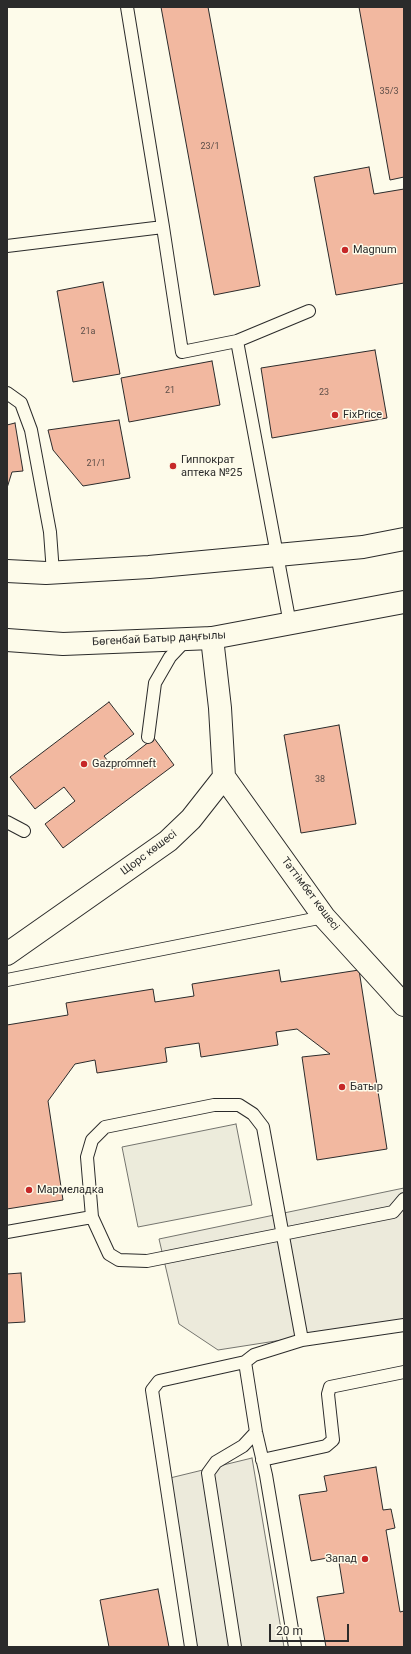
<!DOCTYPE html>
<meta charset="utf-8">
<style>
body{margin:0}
#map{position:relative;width:411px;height:1654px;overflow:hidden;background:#fdfbea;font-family:Roboto,sans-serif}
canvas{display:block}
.frame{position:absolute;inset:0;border:8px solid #2b2b2b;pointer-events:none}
.scale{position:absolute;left:269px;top:1624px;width:80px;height:18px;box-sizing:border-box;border:2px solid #2b2b2b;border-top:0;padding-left:5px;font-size:12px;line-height:14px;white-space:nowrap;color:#2b2b2b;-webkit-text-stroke:3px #fdfbea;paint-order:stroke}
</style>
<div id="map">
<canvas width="411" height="1654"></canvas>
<div class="frame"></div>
<div class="scale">20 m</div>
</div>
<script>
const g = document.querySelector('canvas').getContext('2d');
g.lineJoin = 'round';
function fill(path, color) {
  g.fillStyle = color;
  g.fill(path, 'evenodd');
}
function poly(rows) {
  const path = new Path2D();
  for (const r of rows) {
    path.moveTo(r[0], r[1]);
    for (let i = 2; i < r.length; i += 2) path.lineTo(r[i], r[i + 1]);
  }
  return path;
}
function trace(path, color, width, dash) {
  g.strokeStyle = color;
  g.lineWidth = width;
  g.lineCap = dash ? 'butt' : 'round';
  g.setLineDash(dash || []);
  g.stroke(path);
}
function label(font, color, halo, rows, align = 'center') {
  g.font = font + ' Roboto,sans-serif';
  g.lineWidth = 3;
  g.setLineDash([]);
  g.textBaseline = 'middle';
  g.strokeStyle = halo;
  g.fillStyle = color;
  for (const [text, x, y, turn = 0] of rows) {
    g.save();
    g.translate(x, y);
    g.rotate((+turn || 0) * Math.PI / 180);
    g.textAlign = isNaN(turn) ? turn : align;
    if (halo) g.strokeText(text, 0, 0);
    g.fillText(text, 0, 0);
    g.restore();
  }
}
const green = poly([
 [236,1124,252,1205,138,1227,122,1147,236,1124]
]);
fill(green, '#ecebdb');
trace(green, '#74746e', 1);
const parking = poly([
 [404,1188,404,1321,218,1350,179,1324,159,1239,404,1188],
 [252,1458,284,1647,197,1647,170,1478,252,1458]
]);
fill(parking, '#eceadb');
trace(parking, '#74746e', 1);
const building = poly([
 [161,7,208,7,260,286,214,295,161,7],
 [359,7,404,7,404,177,390,180,359,7],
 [369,167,374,194,404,189,404,283,336,295,314,177,369,167],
 [103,282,120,374,73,382,57,291,103,282],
 [375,350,387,418,272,438,261,368,375,350],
 [212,361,220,405,129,422,121,378,212,361],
 [119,420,130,478,83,486,53,450,48,430,119,420],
 [15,423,23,471,12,472,7,488,7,425,15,423],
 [109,702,134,734,104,756,114,769,154,738,174,765,63,848,45,824,75,801,64,787,35,809,10,777,109,702],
 [339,725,356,824,301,833,284,735,339,725],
 [279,970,281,982,359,970,387,1149,317,1160,302,1057,330,1054,297,1029,276,1032,278,1045,201,1057,199,1043,165,1048,167,1062,97,1073,95,1060,75,1064,48,1101,63,1200,7,1209,7,1025,68,1015,66,1003,153,989,155,1002,194,996,192,984,279,970],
 [21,1273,25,1322,7,1323,7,1274,21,1273],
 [376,1467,383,1510,391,1509,395,1528,386,1530,400,1612,404,1611,404,1647,326,1647,317,1597,344,1593,338,1556,311,1561,299,1495,327,1491,324,1476,376,1467],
 [158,1589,169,1647,109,1647,100,1600,158,1589]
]);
fill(building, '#f2b8a0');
trace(building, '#2b2b2b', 1);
const lane = poly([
 [127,7,163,227],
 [7,246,163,227,182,352,237,341,309,311],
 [237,341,290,624],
 [7,393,21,403,31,430,50,532,53,573],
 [148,737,155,683,170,657,186,640],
 [7,822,24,831],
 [7,980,324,917],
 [92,1217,87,1157,92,1140,105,1127,214,1105,239,1105,253,1114,263,1127,302,1340,254,1355,245,1362,256,1432,266,1475,295,1647],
 [7,1232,92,1217,109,1254,119,1260,147,1261,393,1212,404,1199],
 [302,1340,404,1325],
 [262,1460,326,1446,333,1440,328,1394,330,1387,404,1372],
 [191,1647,152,1390,159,1381,245,1362],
 [235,1647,208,1473,216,1462,243,1446,256,1432]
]);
const street = poly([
 [224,777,324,917,404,1005],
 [7,954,168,841,191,819,224,777,220,708,212,638]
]);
const primary = poly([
 [7,571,46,573,149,567,363,547,404,539],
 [7,640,63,644,212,638,404,602]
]);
trace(lane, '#2b2b2b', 14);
trace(street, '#2b2b2b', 24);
trace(primary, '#2b2b2b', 24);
trace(lane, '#fdfbea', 12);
trace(street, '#fdfbea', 22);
trace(primary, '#fdfbea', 22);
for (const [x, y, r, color] of [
 [345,250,4,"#c62828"],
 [335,415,4,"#c62828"],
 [173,466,4,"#c62828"],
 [84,764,4,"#c62828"],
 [342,1087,4,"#c62828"],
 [29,1190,4,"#c62828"],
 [365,1559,4,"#c62828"]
]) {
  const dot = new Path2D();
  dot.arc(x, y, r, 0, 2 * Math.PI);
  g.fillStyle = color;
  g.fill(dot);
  trace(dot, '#fdfbea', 1.5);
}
label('9px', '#5d4e48', null, [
 ["35/3",389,92],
 ["23/1",210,147],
 ["21а",88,332],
 ["21",170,391],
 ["23",324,393],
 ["21/1",96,464],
 ["38",320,780]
]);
label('11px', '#2b2b2b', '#fdfbea', [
 ["Magnum",353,250],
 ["FixPrice",343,415],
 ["Гиппократ",181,460],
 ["аптека №25",181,473],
 ["Gazpromneft",92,764],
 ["Батыр",350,1087],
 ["Мармеладка",37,1190],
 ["Запад",357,1559,"right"]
], 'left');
label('11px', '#2b2b2b', '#fdfbea', [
 ["Бөгенбай Батыр даңғылы",159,639,-3],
 ["Щорс көшесі",149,853,-37],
 ["Тәттімбет көшесі",310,894,53]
]);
</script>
